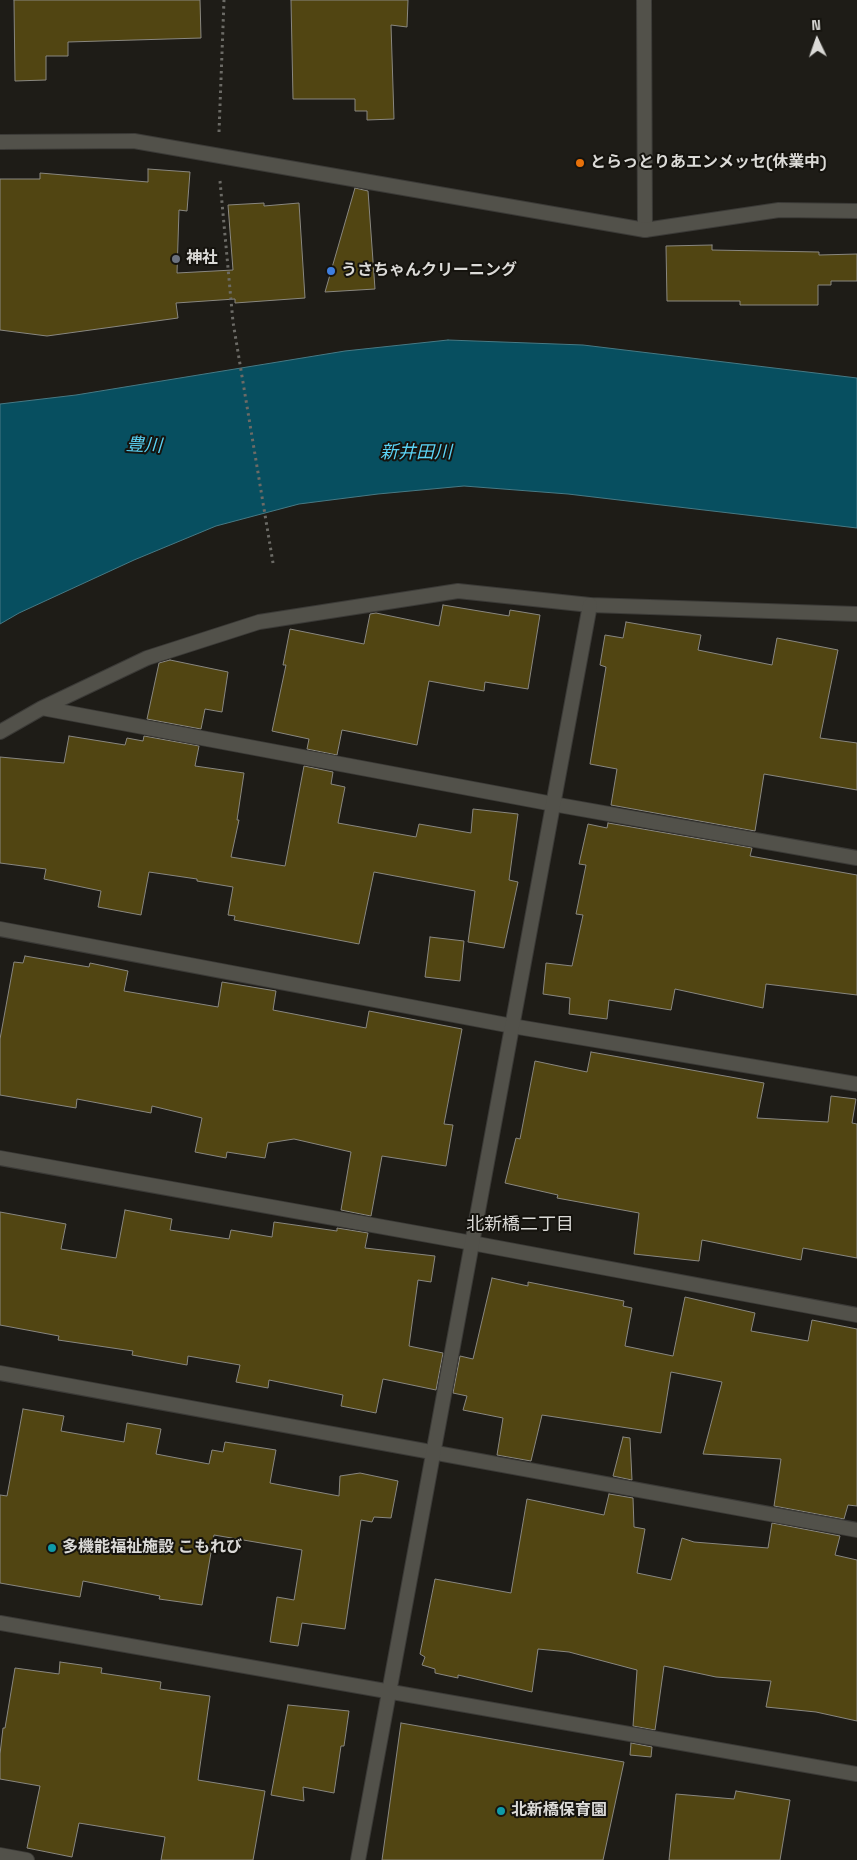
<!DOCTYPE html>
<meta charset="utf-8">
<style>
body{margin:0}
#map{position:relative;width:857px;height:1860px;overflow:hidden;background:#1e1c17;font-family:"Space Grotesk",sans-serif}
canvas{display:block}
.north{position:absolute;left:792px;top:15px;width:50px;height:50px;-webkit-text-stroke:4px #15130e;paint-order:stroke;rotate:357deg;font-size:14px;font-weight:700;line-height:20px;text-align:center;color:#dbdad7}
.north::after{content:'';display:block;margin:auto;width:18px;height:22px;background:#dbdad7;clip-path:polygon(50% 0,100% 100%,50% 72%,0 100%)}
</style>
<div id="map">
<canvas width="857" height="1860"></canvas>
<div class="north">N</div>
</div>
<script>
const g = document.querySelector('canvas').getContext('2d');
g.lineJoin = 'round';
function fill(path, color) {
  g.fillStyle = color;
  g.fill(path, 'evenodd');
}
function poly(rows) {
  const path = new Path2D();
  for (const r of rows) {
    path.moveTo(r[0], r[1]);
    for (let i = 2; i < r.length; i += 2) path.lineTo(r[i], r[i + 1]);
  }
  return path;
}
function trace(path, color, width, dash) {
  g.strokeStyle = color;
  g.lineWidth = width;
  g.lineCap = dash ? 'butt' : 'round';
  g.setLineDash(dash || []);
  g.stroke(path);
}
function label(font, color, halo, rows, align = 'center') {
  g.font = font + ' "Space Grotesk","Noto Sans JP",sans-serif';
  g.lineWidth = 4;
  g.setLineDash([]);
  g.textBaseline = 'middle';
  g.strokeStyle = halo;
  g.fillStyle = color;
  for (const [text, x, y, turn = 0] of rows) {
    g.save();
    g.translate(x, y);
    g.rotate((+turn || 0) * Math.PI / 180);
    g.textAlign = isNaN(turn) ? turn : align;
    if (halo) g.strokeText(text, 0, 0);
    g.fillText(text, 0, 0);
    g.restore();
  }
}
const water = poly([
 [448,340,583,345,857,378,857,528,568,494,464,486,378,494,299,504,216,526,134,560,19,613,0,624,0,404,76,395,345,351,448,340]
]);
fill(water, '#074f60');
trace(water, '#477984', 1);
const building = poly([
 [14,0,200,0,201,38,68,42,68,56,46,56,46,80,15,81,14,0],
 [291,0,408,0,407,27,391,25,394,119,367,120,367,111,355,111,355,99,293,99,291,0],
 [148,169,190,172,187,211,179,210,177,273,233,270,228,205,264,203,264,206,299,203,305,298,235,303,235,299,176,303,178,318,47,336,0,330,0,179,40,179,40,173,148,182,148,169],
 [355,188,368,191,375,289,325,292,355,188],
 [712,245,712,250,819,252,819,255,857,254,857,281,831,281,831,285,818,285,818,305,740,305,740,301,667,301,666,246,712,245],
 [443,605,509,616,510,610,540,615,528,689,485,682,484,691,429,681,417,745,342,730,337,755,307,749,309,739,272,731,286,665,283,665,290,629,364,644,370,614,376,613,439,626,443,605],
 [626,622,701,635,698,650,772,665,777,638,838,650,820,738,857,743,857,790,764,774,755,831,611,805,617,769,590,764,606,667,600,665,605,635,623,638,626,622],
 [170,660,228,672,222,712,205,709,201,729,147,719,159,663,170,660],
 [69,736,125,745,127,738,143,741,144,736,199,746,195,766,244,773,237,820,239,820,231,857,285,866,304,766,333,772,331,784,345,787,338,823,416,837,419,824,471,833,473,809,518,814,509,880,518,882,504,948,468,942,475,891,374,872,359,944,234,920,235,916,228,915,233,887,197,881,197,879,149,872,141,915,98,907,101,891,44,879,46,869,0,863,0,757,64,763,69,736],
 [608,823,752,848,750,856,857,875,857,995,766,984,763,1008,675,989,671,1010,609,1000,607,1019,569,1014,570,998,543,994,546,963,572,966,583,915,576,914,586,865,579,864,588,824,607,828,608,823],
 [430,937,464,941,460,981,425,977,430,937],
 [25,956,89,967,90,963,128,971,124,991,218,1007,222,982,276,991,273,1010,366,1028,369,1011,462,1029,444,1124,453,1125,446,1166,382,1156,371,1216,341,1210,351,1152,294,1139,268,1143,265,1158,227,1152,226,1158,195,1152,202,1118,152,1106,151,1113,77,1099,76,1108,0,1095,0,1039,14,962,23,963,25,956],
 [591,1052,764,1083,757,1118,828,1122,831,1096,856,1099,852,1123,857,1124,857,1258,803,1248,801,1260,702,1240,699,1261,634,1254,639,1213,557,1198,558,1195,505,1183,516,1138,520,1139,535,1061,587,1072,591,1052],
 [125,1210,172,1219,170,1230,229,1239,231,1230,272,1237,274,1222,337,1231,337,1228,368,1233,365,1248,435,1256,431,1282,418,1280,409,1346,443,1353,436,1390,383,1379,376,1413,341,1406,343,1395,269,1380,268,1388,236,1382,240,1365,188,1356,187,1365,132,1355,133,1351,58,1340,59,1336,0,1325,0,1212,66,1224,61,1249,116,1258,125,1210],
 [492,1278,528,1286,528,1282,624,1301,623,1306,632,1308,625,1346,673,1356,685,1297,755,1313,751,1331,808,1341,812,1320,857,1329,857,1506,848,1505,844,1519,774,1506,781,1459,703,1454,722,1382,671,1372,661,1433,542,1415,531,1461,497,1455,503,1418,463,1410,467,1396,453,1393,460,1356,473,1359,492,1278],
 [23,1409,64,1416,61,1431,124,1442,127,1423,161,1429,156,1454,209,1464,212,1450,223,1452,225,1442,276,1450,270,1483,339,1496,340,1476,360,1473,398,1481,391,1518,374,1517,372,1522,361,1520,345,1629,302,1623,298,1646,270,1642,277,1597,294,1600,302,1550,214,1535,202,1605,159,1599,160,1596,83,1581,80,1597,0,1583,0,1495,7,1496,23,1409],
 [623,1437,630,1438,632,1480,613,1476,623,1437],
 [609,1494,633,1498,634,1527,645,1529,637,1573,671,1580,682,1538,694,1542,768,1548,772,1523,840,1536,835,1555,857,1560,857,1721,816,1712,766,1707,771,1681,716,1677,664,1666,655,1730,633,1726,637,1670,569,1652,538,1649,532,1692,458,1675,458,1678,435,1673,435,1669,422,1665,425,1657,420,1654,435,1579,511,1593,527,1499,604,1515,609,1494],
 [60,1662,102,1668,101,1673,161,1682,160,1689,210,1696,198,1780,265,1791,253,1860,161,1860,165,1837,79,1823,72,1857,27,1848,40,1786,0,1779,0,1754,3,1728,5,1728,15,1668,59,1674,60,1662],
 [288,1705,349,1711,344,1746,341,1746,334,1793,303,1787,304,1801,271,1795,288,1705],
 [401,1723,624,1762,603,1860,382,1860,401,1723],
 [631,1743,652,1747,651,1757,630,1755,631,1743],
 [736,1791,790,1800,780,1860,669,1860,676,1794,734,1799,736,1791]
]);
fill(building, '#514512');
trace(building, '#898780', 1);
const service = poly([
 [0,1855,27,1860]
]);
const minor = poly([
 [644,0,645,230],
 [42,708,553,804,857,858],
 [0,732,42,708,147,658,259,622,458,591,590,605,857,614],
 [0,929,512,1026,857,1084],
 [0,1158,472,1243,857,1315],
 [0,1373,857,1530]
]);
const tertiary = poly([
 [0,142,134,141,645,230,779,210,857,211],
 [0,1623,857,1774],
 [358,1860,590,605]
]);
trace(service, '#3b3a37', 16);
trace(minor, '#3b3a37', 16);
trace(tertiary, '#3b3a37', 16);
trace(poly([
 [219,132,224,0],
 [220,181,233,322,273,563]
]), '#6c6b66', 3, [2.5, 4]);
trace(service, '#52514a', 14);
trace(minor, '#52514a', 14);
trace(tertiary, '#52514a', 14);
for (const [x, y, r, color] of [
 [580,163,5,"#e8710a"],
 [176,259,5,"#6b7280"],
 [331,271,5,"#3f7fe0"],
 [52,1548,5,"#0f9aa8"],
 [501,1811,5,"#0f9aa8"]
]) {
  const dot = new Path2D();
  dot.arc(x, y, r, 0, 2 * Math.PI);
  g.fillStyle = color;
  g.fill(dot);
  trace(dot, '#15130e', 2);
}
label('bold 16px', '#dbdad7', '#15130e', [
 ["とらっとりあエンメッセ(休業中)",590,163],
 ["神社",186,259],
 ["うさちゃんクリーニング",341,271],
 ["多機能福祉施設 こもれび",62,1548],
 ["北新橋保育園",511,1811]
], 'left');
label('italic 18px', '#5bd3f5', '#15130e', [
 ["豊川",144,446,3],
 ["新井田川",416,453]
]);
label('18px', '#dbdad7', '#15130e', [
 ["北新橋二丁目",520,1225]
]);
</script>
